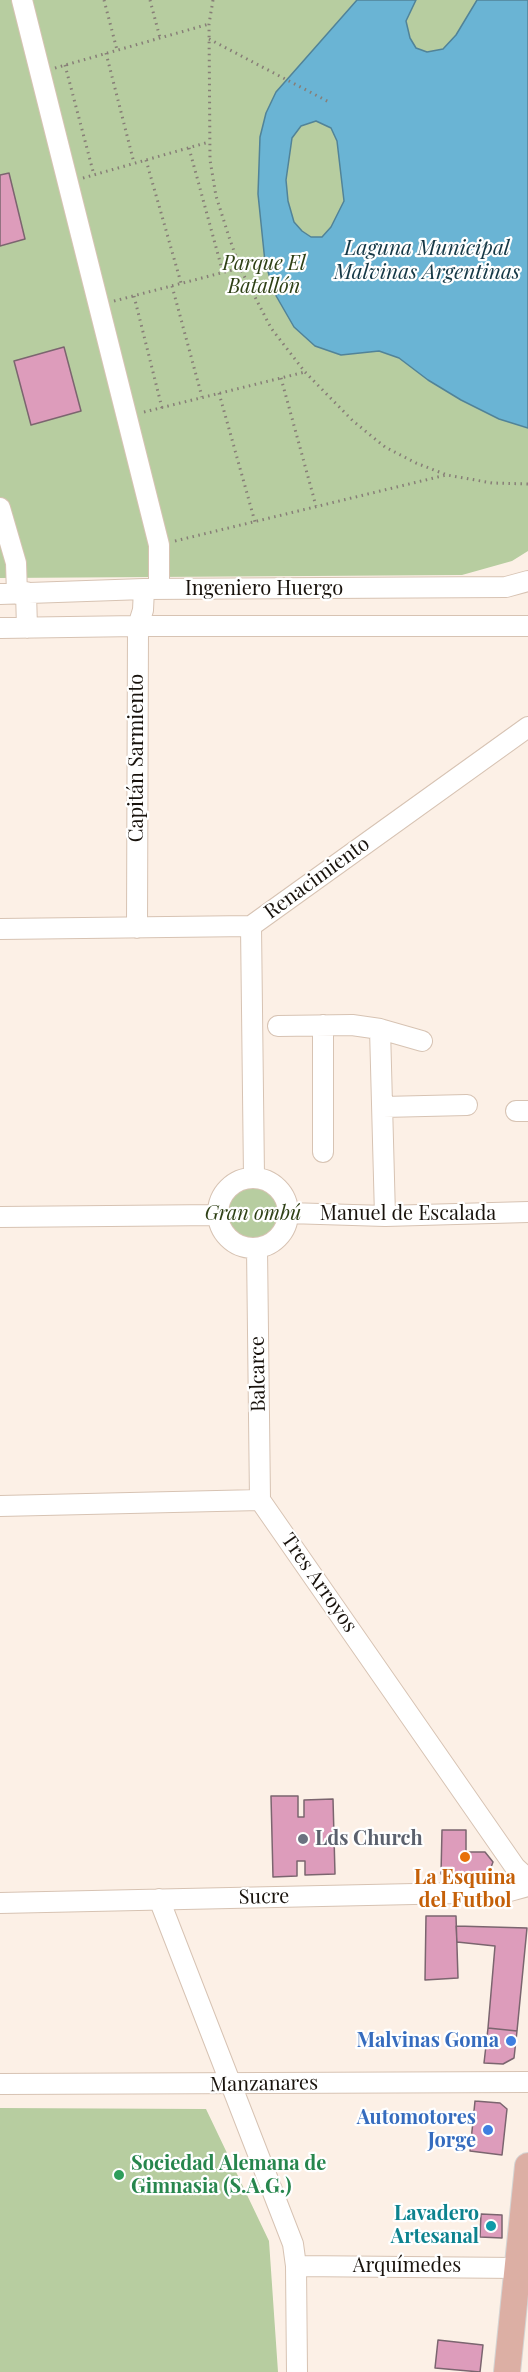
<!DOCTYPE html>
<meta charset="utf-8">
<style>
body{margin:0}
canvas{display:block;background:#fcf0e6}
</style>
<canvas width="528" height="2372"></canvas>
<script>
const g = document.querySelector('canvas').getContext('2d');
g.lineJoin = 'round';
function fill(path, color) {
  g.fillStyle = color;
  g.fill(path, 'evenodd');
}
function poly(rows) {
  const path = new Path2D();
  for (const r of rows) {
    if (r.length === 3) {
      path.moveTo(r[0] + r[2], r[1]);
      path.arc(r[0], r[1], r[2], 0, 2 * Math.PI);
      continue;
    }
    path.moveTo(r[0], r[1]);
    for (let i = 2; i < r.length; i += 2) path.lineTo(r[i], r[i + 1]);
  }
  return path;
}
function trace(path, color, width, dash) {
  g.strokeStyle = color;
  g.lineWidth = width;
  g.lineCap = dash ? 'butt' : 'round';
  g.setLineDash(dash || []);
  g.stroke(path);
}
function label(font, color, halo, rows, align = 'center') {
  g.font = font + ' "Playfair Display",serif';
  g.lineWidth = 4.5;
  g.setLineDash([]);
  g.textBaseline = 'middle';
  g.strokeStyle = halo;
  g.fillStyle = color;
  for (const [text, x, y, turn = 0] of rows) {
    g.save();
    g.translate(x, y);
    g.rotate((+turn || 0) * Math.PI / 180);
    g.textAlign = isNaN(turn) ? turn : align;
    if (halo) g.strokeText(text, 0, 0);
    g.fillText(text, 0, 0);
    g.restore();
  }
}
fill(poly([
 [0,0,528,0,528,551,512,561,462,575,0,578],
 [253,1214,30],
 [0,2108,206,2109,269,2241,278,2372,0,2372]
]), '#b7cda0');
const water = poly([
 [357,0,416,0,406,21,410,38,416,48,427,52,443,49,456,35,477,0,528,0,528,428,499,419,461,400,428,380,399,358,379,351,341,355,315,346,294,327,275,294,265,262,258,194,260,137,266,113,276,92,357,0],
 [316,121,331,128,337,141,344,201,331,227,322,237,311,237,302,231,294,222,288,201,286,180,292,138,301,126,316,121]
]);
fill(water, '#6ab4d4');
trace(water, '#518398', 1.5);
const building = poly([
 [9,173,25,239,0,246,0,175,9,173],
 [64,347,81,411,31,425,14,361,64,347],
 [271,1796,298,1796,298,1817,304,1817,304,1800,333,1799,335,1874,305,1875,305,1861,297,1861,297,1876,273,1877,271,1796],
 [442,1830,466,1830,466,1852,485,1852,493,1862,488,1875,441,1874,442,1830],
 [426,1916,456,1916,458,1978,425,1980,426,1916],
 [456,1926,527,1928,517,2031,488,2028,495,1946,457,1942,456,1926],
 [488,2028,517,2031,514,2058,503,2064,484,2063,488,2028],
 [475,2101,500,2103,507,2109,502,2155,470,2151,475,2101],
 [481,2214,502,2215,502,2238,480,2237,481,2214],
 [438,2340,483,2345,480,2372,435,2368,438,2340]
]);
fill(building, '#dd9cbb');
trace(building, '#7b656f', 1.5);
const minor = poly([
 [22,0,159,545,159,589],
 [0,508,16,563,17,594],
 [26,592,27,628],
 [0,594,144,589,506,587,528,581],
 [0,628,138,626,528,626],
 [251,926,254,1177],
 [137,928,138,626,143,610,144,589],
 [0,929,251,926,528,727],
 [323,1025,323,1152],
 [278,1026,352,1025,380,1029,385,1216],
 [380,1029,422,1041],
 [383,1107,467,1105],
 [516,1111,528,1111],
 [253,1213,35],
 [288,1213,385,1216,528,1212],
 [0,1217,218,1215],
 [257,1248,260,1500],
 [0,1506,260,1500,515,1867,528,1879],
 [159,1899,293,2244,296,2266,297,2372],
 [0,1903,506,1892,528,1886],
 [0,2084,528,2082],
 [296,2266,517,2268]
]);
const major = poly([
 [507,2372,528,2166]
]);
trace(minor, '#d7c3b3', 22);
trace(major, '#d5d4d3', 28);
trace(poly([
 [104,0,117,50],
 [150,0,160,38],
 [213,0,209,24,210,160,216,196,229,237,240,268,271,328,305,372,353,421,385,447,416,463,447,475,492,483,528,484],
 [209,39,329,102],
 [106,53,134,163],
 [65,65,94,175],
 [55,68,209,24],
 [189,148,223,273],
 [146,160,181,283],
 [83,178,209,142],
 [172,286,202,397],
 [134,296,162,408],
 [114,301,240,268],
 [281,378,316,506],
 [219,393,255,522],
 [144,412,305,372],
 [175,541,446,475]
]), '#877e77', 3, [1.5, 4.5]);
trace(minor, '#fff', 20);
trace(major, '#dcafa4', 26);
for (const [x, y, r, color] of [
 [303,1839,6,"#6b7280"],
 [465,1857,6,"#e8710a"],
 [511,2041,6,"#3f7fe0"],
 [488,2130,6,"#3f7fe0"],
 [119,2175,6,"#2e9e5b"],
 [491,2226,6,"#0f9aa8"]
]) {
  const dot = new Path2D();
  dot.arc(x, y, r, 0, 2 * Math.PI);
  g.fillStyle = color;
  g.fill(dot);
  trace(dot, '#fff', 2);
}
label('italic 20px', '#2e4015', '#fff', [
 ["Parque El",264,264],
 ["Batallón",264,287],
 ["Gran ombú",253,1214]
]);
label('20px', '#18120c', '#fff', [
 ["Ingeniero Huergo",264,589],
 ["Capitán Sarmiento",137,758,-90],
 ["Renacimiento",317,878,-36],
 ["Manuel de Escalada",408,1214],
 ["Balcarce",258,1374,-91],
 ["Tres Arroyos",319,1583,55],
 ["Sucre",264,1897,-1],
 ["Manzanares",264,2084,-1],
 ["Arquímedes",407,2266]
]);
label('bold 20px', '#5b616d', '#fff', [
 ["Lds Church",315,1839]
], 'left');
label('bold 20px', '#c56008', '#fff', [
 ["La Esquina",465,1878],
 ["del Futbol",465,1901]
]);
label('bold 20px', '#366cbe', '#fff', [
 ["Malvinas Goma",499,2041],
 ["Automotores",476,2118],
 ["Jorge",476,2141]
], 'right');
label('bold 20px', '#27864d', '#fff', [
 ["Sociedad Alemana de",131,2164],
 ["Gimnasia (S.A.G.)",131,2187]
], 'left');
label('bold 20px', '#0d838f', '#fff', [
 ["Lavadero",479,2214],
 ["Artesanal",479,2237]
], 'right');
label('italic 21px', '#153846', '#fff', [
 ["Laguna Municipal",427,248],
 ["Malvinas Argentinas",427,272]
]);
</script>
